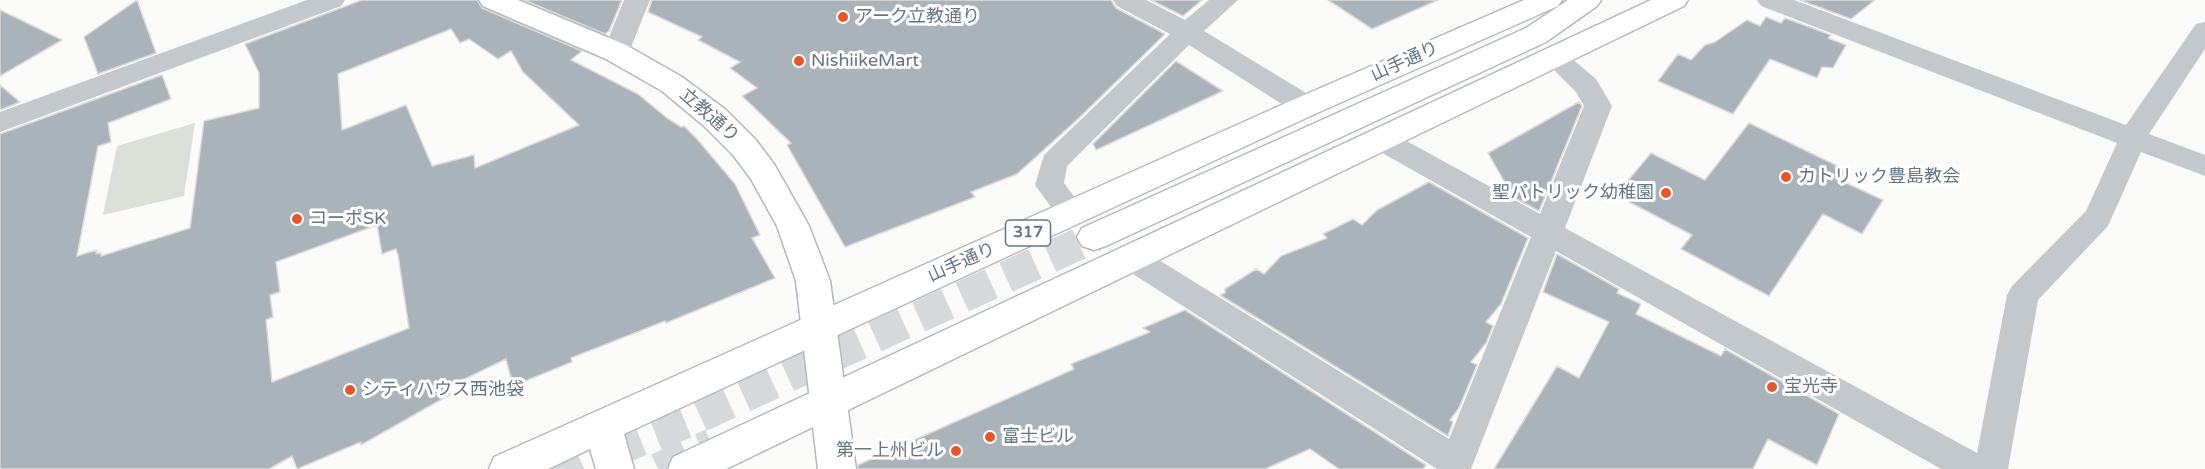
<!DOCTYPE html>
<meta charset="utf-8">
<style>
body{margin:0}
canvas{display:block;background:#fafaf8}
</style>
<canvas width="2205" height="469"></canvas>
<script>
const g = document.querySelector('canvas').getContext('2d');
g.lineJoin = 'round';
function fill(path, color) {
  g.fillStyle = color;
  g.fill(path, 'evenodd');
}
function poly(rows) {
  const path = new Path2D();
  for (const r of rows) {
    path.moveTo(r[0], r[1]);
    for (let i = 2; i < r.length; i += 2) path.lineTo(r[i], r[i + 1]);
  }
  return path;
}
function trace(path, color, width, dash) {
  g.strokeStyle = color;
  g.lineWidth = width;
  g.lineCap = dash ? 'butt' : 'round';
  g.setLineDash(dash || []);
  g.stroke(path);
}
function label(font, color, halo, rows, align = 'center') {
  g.font = font + ' "Varela Round","Noto Sans JP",sans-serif';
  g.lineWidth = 6;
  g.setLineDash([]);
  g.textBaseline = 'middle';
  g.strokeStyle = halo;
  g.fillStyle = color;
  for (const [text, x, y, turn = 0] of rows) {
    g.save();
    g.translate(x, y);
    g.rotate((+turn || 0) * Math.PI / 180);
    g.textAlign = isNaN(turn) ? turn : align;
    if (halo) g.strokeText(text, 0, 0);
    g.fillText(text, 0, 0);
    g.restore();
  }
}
fill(poly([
 [195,123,184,196,103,215,117,146]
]), '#dadfd7');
const building = poly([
 [137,0,156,53,98,74,84,37,137,0],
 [362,0,477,0,482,8,582,51,571,60,638,94,667,118,681,127,684,126,697,139,735,184,760,235,752,238,775,278,666,323,665,321,571,358,572,362,513,386,506,359,448,387,451,394,361,445,361,442,297,469,292,456,269,469,0,469,0,134,162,75,171,99,108,123,111,142,98,146,77,256,97,250,96,254,101,253,101,256,190,228,204,121,259,108,259,73,245,44,362,0],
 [451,29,460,43,469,39,498,59,511,51,523,72,579,125,475,168,474,155,432,166,406,105,342,130,338,74,451,29],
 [377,225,382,254,396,249,398,255,409,328,272,382,266,320,273,317,270,295,280,292,276,262,377,225],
 [524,0,622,0,609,31,605,34,524,0],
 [652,0,1111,0,1116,8,1165,34,1079,118,1017,174,971,192,975,197,845,247,787,145,791,143,742,96,757,88,730,68,740,62,698,40,702,37,648,12,652,0],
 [1151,0,1202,0,1183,16,1151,0],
 [1328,0,1438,0,1372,29,1328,0],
 [1800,0,1875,0,1851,19,1800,0],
 [0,10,62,40,0,76,0,10],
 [1766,17,1781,23,1785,18,1831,35,1828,38,1846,45,1833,68,1822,67,1817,78,1770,59,1733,114,1658,81,1678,54,1691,60,1705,45,1715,42,1747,20,1760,26,1766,17],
 [1176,61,1223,91,1096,150,1093,144,1176,61],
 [0,85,20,102,0,110,0,85],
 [1579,102,1582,106,1539,211,1513,197,1488,153,1579,102],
 [1749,123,1850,172,1844,182,1883,200,1862,234,1823,214,1769,296,1681,249,1692,235,1616,195,1651,153,1705,180,1749,123],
 [1429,182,1528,238,1501,304,1486,322,1493,326,1486,343,1471,362,1477,365,1459,408,1450,420,1453,422,1448,436,1220,295,1225,293,1225,289,1256,269,1264,274,1281,256,1327,238,1323,234,1353,219,1362,225,1377,210,1429,182],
 [1557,254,1619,289,1617,293,1641,304,1636,314,1721,356,1725,349,1839,414,1817,465,1768,439,1753,469,1494,469,1557,366,1579,378,1609,322,1543,292,1557,254],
 [1185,310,1426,465,1423,469,1339,469,1310,449,1265,469,858,469,858,465,1074,369,1071,364,1150,332,1143,328,1185,310]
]);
fill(building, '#aab3b9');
trace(building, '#dcdcda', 1.5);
trace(poly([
 [611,452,692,420,1094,237],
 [549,469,631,430],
 [658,469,712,444]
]), '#d5d9db', 32, [32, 16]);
const secondary = poly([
 [479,0,518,0,626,45,682,77,726,110,755,139,774,164,809,226,830,281,856,469,818,469,796,281,777,226,751,179,733,155,704,126,662,91,606,59,483,6,479,0]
]);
const primary = poly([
 [1524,0,1562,0,1558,6,1317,113,624,434,634,469,596,469,590,449,548,469,489,469,494,457,1295,99,1524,0],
 [1651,0,1688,0,1684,6,726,469,668,469,673,457,1651,0]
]);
const highway = poly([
 [1568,0,1601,0,1597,6,1546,42,1106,246,1094,250,1082,246,1077,237,1082,228,1526,28,1568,0]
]);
trace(secondary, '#b3babf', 3);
trace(primary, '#b5babe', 3);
trace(highway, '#b4b9bd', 3);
fill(poly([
 [307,0,345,0,341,6,0,132,0,112,307,0],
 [624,0,650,0,629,52,625,58,616,61,607,58,603,52,624,0],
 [1113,0,1146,0,1185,20,1209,0,1238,0,1204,31,1316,99,1320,106,1316,113,1306,116,1296,113,1189,45,1067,166,1064,183,1087,214,1082,222,1072,225,1062,222,1035,185,1044,155,1170,34,1117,6,1113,0],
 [1757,0,1794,0,2126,125,2196,24,2205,22,2205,49,2149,134,2205,155,2205,176,2141,152,2108,226,2038,300,2008,469,1941,469,1556,251,1471,469,1437,469,1119,265,1115,257,1119,249,1130,245,1141,249,1449,439,1531,237,1370,146,1366,139,1370,132,1380,129,1390,132,1540,214,1584,106,1576,92,1542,58,1546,52,1555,49,1564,52,1596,79,1612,106,1565,228,1977,453,2007,295,2012,286,2086,211,2117,143,1761,6,1757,0]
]), '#c3c8cc');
fill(secondary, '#fff');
fill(primary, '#fff');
fill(highway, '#fff');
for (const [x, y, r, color] of [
 [843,17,6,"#e4572e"],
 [799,61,6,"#e4572e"],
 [1786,177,6,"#e4572e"],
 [1666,193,6,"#e4572e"],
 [297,219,6,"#e4572e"],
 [1772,387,6,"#e4572e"],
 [350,390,6,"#e4572e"],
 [990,437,6,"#e4572e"],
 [956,451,6,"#e4572e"]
]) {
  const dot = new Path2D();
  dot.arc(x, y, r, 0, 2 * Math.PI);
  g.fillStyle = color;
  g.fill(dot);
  trace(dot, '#fff', 2);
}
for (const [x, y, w] of [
 [1028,233,45]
]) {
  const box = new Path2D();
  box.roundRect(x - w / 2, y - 13, w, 26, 4.5);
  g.fillStyle = '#fff';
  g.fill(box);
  trace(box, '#657683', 1.5);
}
label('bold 16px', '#657683', null, [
 ["317",1028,233]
]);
label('18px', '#657683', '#fff', [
 ["アーク立教通り",855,17],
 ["NishiikeMart",811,61],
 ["カトリック豊島教会",1798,177],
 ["聖パトリック幼稚園",1654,193,"right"],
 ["コーポSK",309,219],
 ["宝光寺",1784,387],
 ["シティハウス西池袋",362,390],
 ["富士ビル",1002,437],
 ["第一上州ビル",944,451,"right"]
], 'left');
label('18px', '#657683', '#fff', [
 ["山手通り",1405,62,-24],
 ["立教通り",709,116,41],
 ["山手通り",962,263,-24]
]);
</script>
